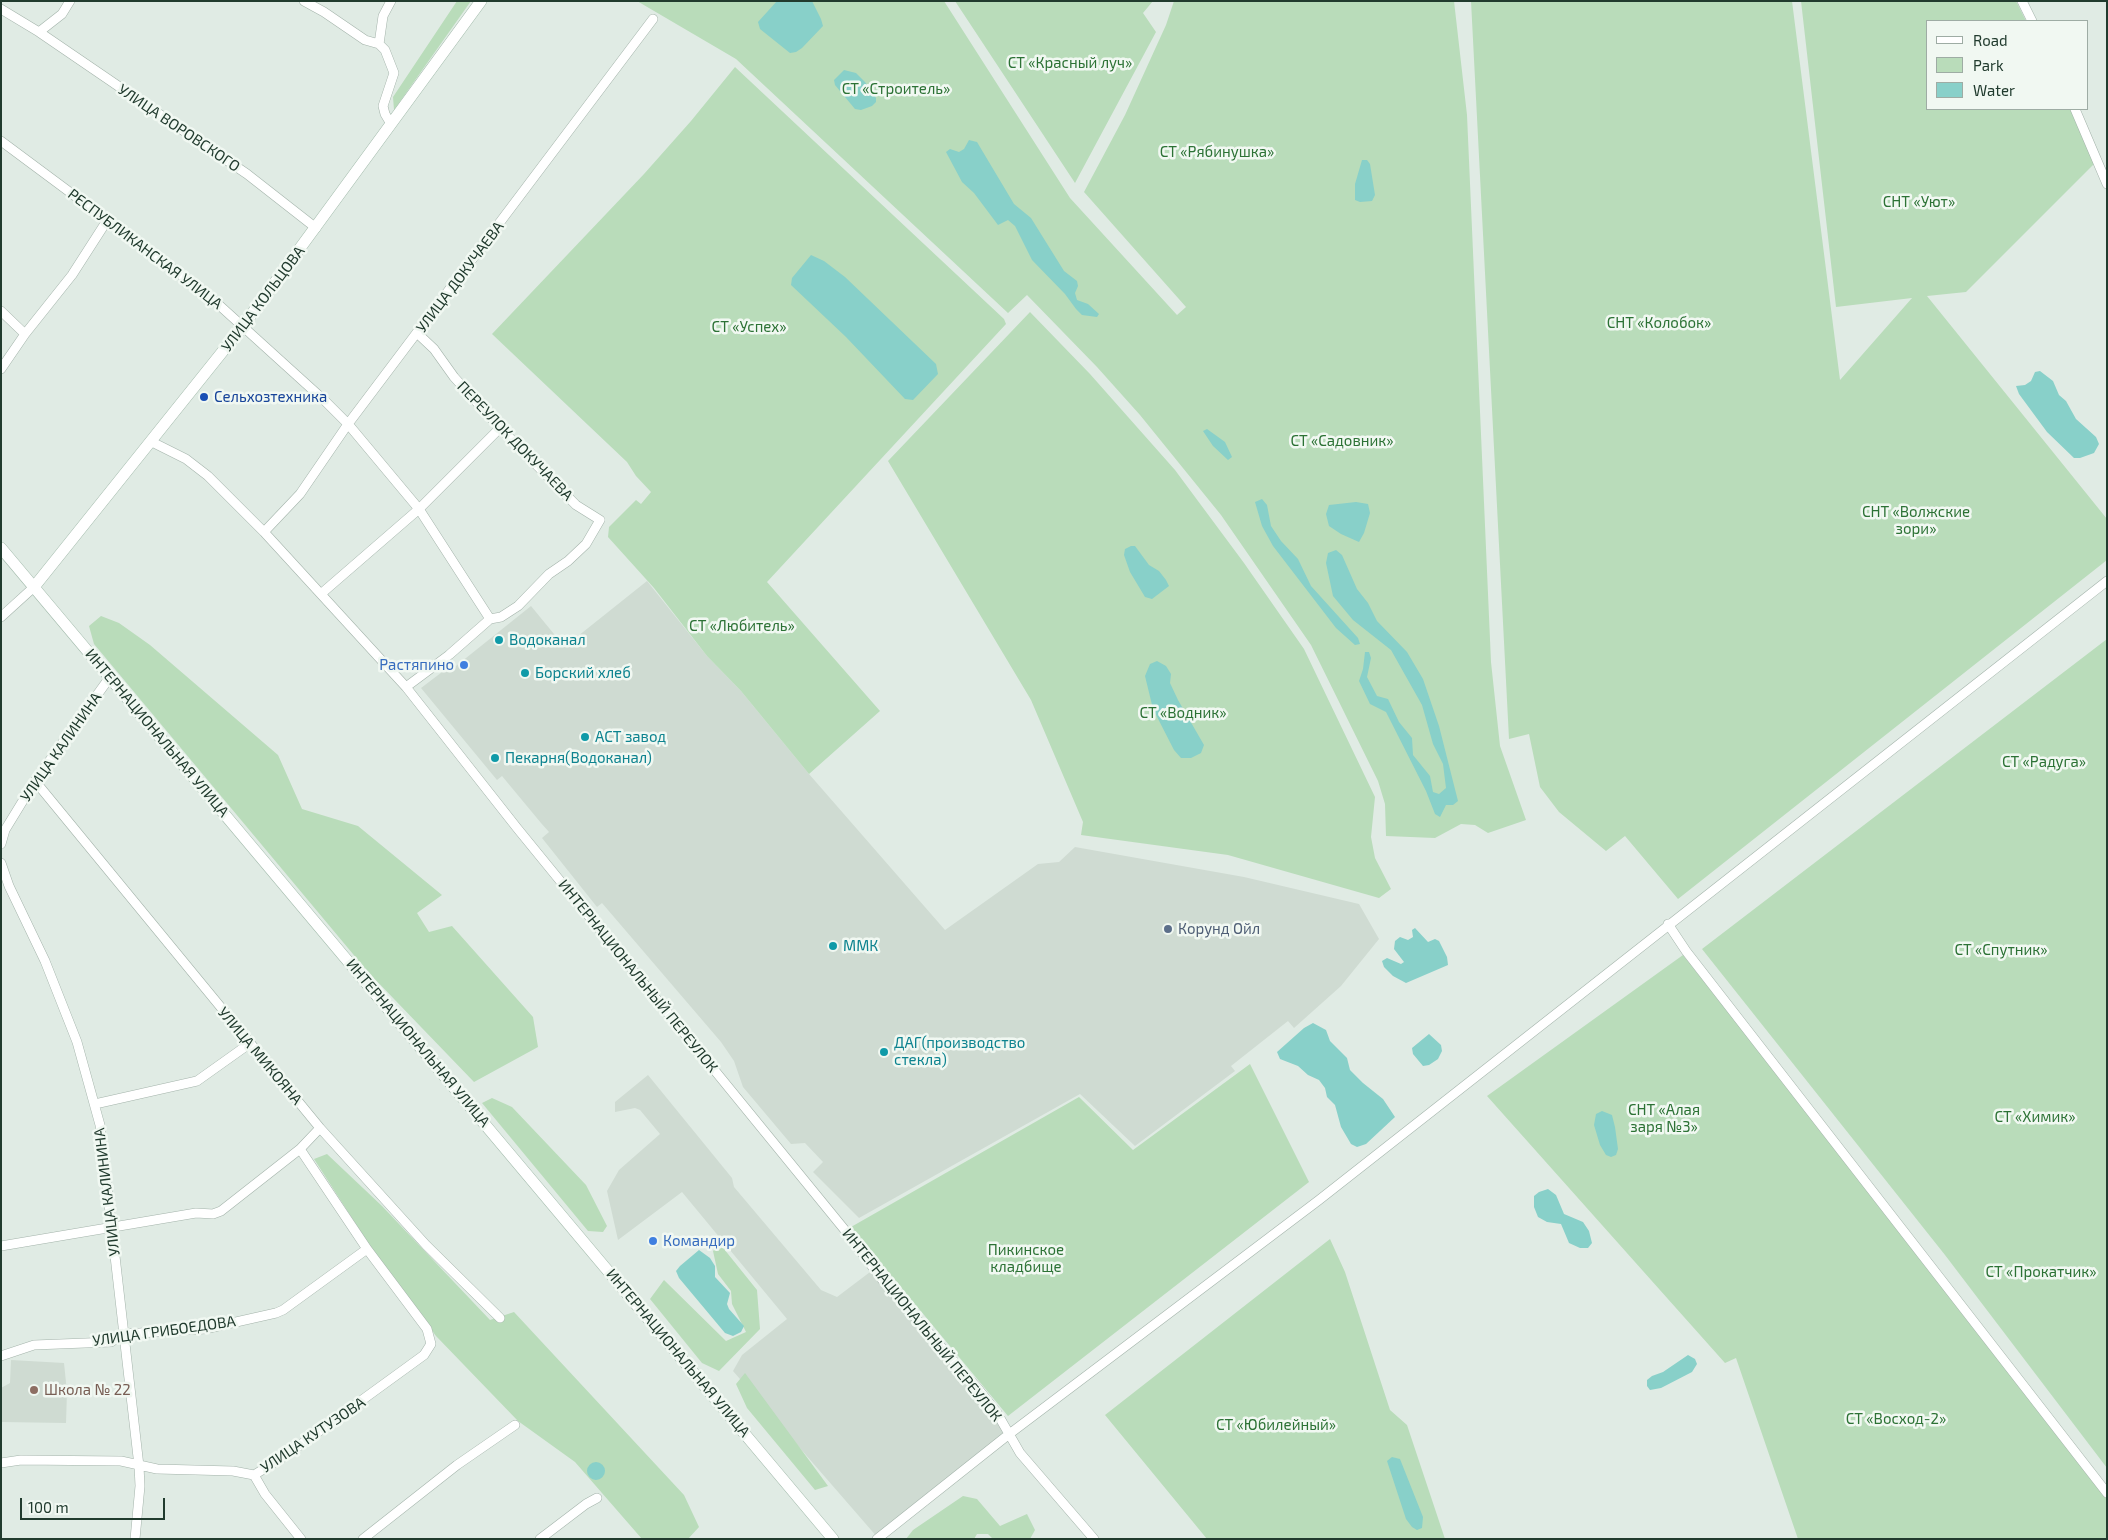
<!DOCTYPE html>
<meta charset="utf-8">
<style>
body{margin:0}
#map{position:relative;width:2108px;height:1540px;overflow:hidden;background:#e0ebe4;font-family:"Exo 2",sans-serif}
canvas{display:block}
.frame{position:absolute;inset:0;border:2px solid #213b2e;pointer-events:none}
.legend{position:absolute;left:1926px;top:20px;width:162px;height:90px;box-sizing:border-box;background:#f1f8f2;border:1px solid #9eaca4;margin:0;padding:6px 9px;list-style:none;font-size:15px;color:#213b2e}
.legend li{display:flex;align-items:center;gap:10px;height:25px}
.legend b{width:25px;border:1px solid #9eaca4}
.scale{position:absolute;left:20px;top:1498px;width:145px;height:22px;box-sizing:border-box;border:2px solid #213b2e;border-top:0;padding-left:6px;font-size:15px;line-height:18px;white-space:nowrap;color:#213b2e;-webkit-text-stroke:4px #f1f8f2;paint-order:stroke}
</style>
<div id="map">
<canvas width="2108" height="1540"></canvas>
<div class="frame"></div>
<ul class="legend">
<li><b style="height:6px;background:#fff"></b>Road</li>
<li><b style="height:14px;background:#b9dcba"></b>Park</li>
<li><b style="height:14px;background:#88d0c9"></b>Water</li>
</ul>
<div class="scale">100 m</div>
</div>
<script>
const g = document.querySelector('canvas').getContext('2d');
g.lineJoin = 'round';
function fill(path, color) {
  g.fillStyle = color;
  g.fill(path, 'evenodd');
}
function poly(rows) {
  const path = new Path2D();
  for (const r of rows) {
    if (r.length === 3) {
      path.moveTo(r[0] + r[2], r[1]);
      path.arc(r[0], r[1], r[2], 0, 2 * Math.PI);
      continue;
    }
    path.moveTo(r[0], r[1]);
    for (let i = 2; i < r.length; i += 2) path.lineTo(r[i], r[i + 1]);
  }
  return path;
}
function trace(path, color, width, dash) {
  g.strokeStyle = color;
  g.lineWidth = width;
  g.lineCap = dash ? 'butt' : 'round';
  g.setLineDash(dash || []);
  g.stroke(path);
}
function label(font, color, halo, rows, align = 'center') {
  g.font = font + ' "Exo 2",sans-serif';
  g.lineWidth = 5;
  g.setLineDash([]);
  g.textBaseline = 'middle';
  g.strokeStyle = halo;
  g.fillStyle = color;
  for (const [text, x, y, turn = 0] of rows) {
    g.save();
    g.translate(x, y);
    g.rotate((+turn || 0) * Math.PI / 180);
    g.textAlign = isNaN(turn) ? turn : align;
    if (halo) g.strokeText(text, 0, 0);
    g.fillText(text, 0, 0);
    g.restore();
  }
}
fill(poly([
 [647,581,707,656,741,691,809,774,945,930,1038,864,1059,862,1075,847,1244,877,1359,904,1379,939,1341,986,1294,1028,1288,1021,1231,1066,1235,1071,1135,1146,1080,1094,859,1218,813,1172,823,1162,805,1143,791,1144,743,1087,734,1061,721,1042,602,903,597,907,542,838,549,832,541,823,502,776,497,780,421,688,454,663,456,666,531,606,563,645,568,644],
 [648,1075,732,1178,734,1187,821,1290,837,1297,874,1269,979,1390,1008,1435,878,1538,733,1371,742,1355,787,1319,682,1192,618,1240,607,1191,619,1170,660,1134,640,1110,635,1108,615,1112,615,1102],
 [11,1360,64,1363,67,1392,66,1423,1,1422,1,1388,10,1383]
]), '#cfdbd2');
fill(poly([
 [457,1,471,1,394,110,393,97],
 [637,1,944,1,1070,198,1177,315,1186,307,1084,192,1125,115,1166,25,1174,1,1454,1,1467,115,1491,662,1500,746,1526,820,1488,833,1475,825,1461,824,1435,838,1386,836,1385,804,1378,781,1311,645,1221,515,1140,415,1097,367,1027,295,1008,313,736,59],
 [955,1,1153,1,1143,13,1156,32,1075,183],
 [1471,1,1792,1,1840,380,1912,298,1836,307,1801,1,2016,1,2026,21,1927,21,1927,109,2071,109,2098,160,1966,292,1927,296,2107,519,2107,560,1678,899,1625,836,1606,851,1559,812,1540,787,1529,734,1509,739],
 [735,67,1004,319,1006,324,767,582,880,711,809,774,741,691,707,656,654,588,608,537,609,527,636,500,641,504,651,492,636,476,627,462,492,334,644,174,691,121],
 [1030,312,1090,374,1175,470,1244,563,1304,649,1375,797,1371,837,1375,858,1391,889,1379,898,1228,855,1081,835,1083,822,1031,700,888,461],
 [101,616,119,623,150,645,278,755,302,809,358,826,442,895,417,913,429,932,452,926,533,1017,538,1047,474,1082,368,972,94,644,89,626],
 [2107,639,2107,1468,1945,1255,1702,949],
 [1683,955,1928,1263,2107,1499,2107,1539,1798,1539,1736,1358,1725,1363,1487,1096],
 [1250,1064,1309,1182,1008,1416,851,1227,1079,1097,1133,1150],
 [492,1098,512,1107,586,1185,607,1226,603,1232,588,1231,482,1103],
 [327,1154,382,1206,490,1320,514,1312,684,1495,699,1527,688,1539,642,1539,575,1462,518,1421,436,1336,370,1246,314,1159],
 [1330,1239,1345,1272,1390,1410,1407,1425,1445,1539,1207,1539,1105,1415],
 [720,1244,757,1290,760,1329,719,1371,702,1363,650,1299,664,1280,726,1341,746,1332,732,1304,731,1291,718,1274,713,1251],
 [745,1373,828,1486,815,1490,747,1408,736,1384],
 [963,1496,977,1499,1000,1526,1027,1514,1035,1530,1030,1539,993,1539,988,1534,977,1534,974,1539,906,1539,913,1530]
]), '#b9dcba');
fill(poly([
 [777,1,812,1,821,19,823,26,802,48,796,52,790,53,760,29,758,22],
 [844,70,856,73,865,82,876,98,876,102,872,106,861,110,855,109,835,85,834,80],
 [969,140,977,142,1014,204,1031,218,1064,271,1077,281,1078,286,1075,293,1077,300,1088,304,1099,314,1097,317,1082,315,1076,309,1065,294,1032,260,1015,226,1008,220,998,225,974,193,962,182,946,152,950,149,959,152,964,149],
 [1362,160,1367,160,1370,164,1375,195,1372,201,1360,202,1355,200,1355,184],
 [811,255,824,261,845,277,936,364,938,374,913,400,905,399,846,337,791,285,792,278],
 [2040,371,2053,381,2059,395,2066,401,2076,419,2096,437,2099,444,2094,453,2080,458,2074,458,2047,432,2019,394,2016,386,2025,385,2031,381,2035,372],
 [1207,429,1225,442,1232,457,1228,460,1213,446,1203,431],
 [1262,499,1267,505,1271,526,1281,541,1298,559,1311,586,1358,638,1360,644,1355,645,1336,628,1273,546,1262,526,1255,502],
 [1356,502,1368,504,1370,513,1364,533,1359,542,1341,534,1329,526,1326,514,1329,505],
 [1131,546,1135,546,1149,565,1159,571,1166,580,1169,586,1152,599,1145,597,1130,572,1124,555,1125,549],
 [1336,550,1342,555,1357,589,1368,603,1377,621,1407,652,1423,679,1439,726,1458,801,1453,805,1446,805,1440,817,1435,814,1426,791,1386,712,1370,704,1359,681,1363,669,1365,652,1369,652,1371,658,1367,677,1377,696,1388,699,1399,722,1412,738,1413,755,1430,776,1433,792,1439,794,1446,788,1443,764,1433,744,1422,705,1391,650,1353,620,1333,596,1326,563,1328,553],
 [1157,661,1166,666,1171,674,1170,683,1178,700,1204,745,1201,753,1191,758,1181,758,1174,750,1153,709,1145,676,1150,664],
 [1415,928,1428,942,1435,939,1439,941,1447,957,1448,965,1406,983,1393,976,1384,967,1382,961,1387,958,1401,964,1404,962,1394,949,1395,941,1400,937,1408,940,1413,937,1412,930],
 [1313,1023,1326,1030,1330,1041,1347,1058,1350,1070,1363,1083,1383,1099,1395,1117,1366,1144,1357,1147,1351,1144,1341,1127,1335,1105,1327,1097,1325,1088,1319,1080,1308,1075,1298,1066,1280,1059,1277,1052,1304,1028],
 [1429,1034,1441,1045,1442,1051,1438,1059,1429,1065,1423,1066,1413,1054,1412,1048],
 [1602,1111,1612,1115,1615,1127,1618,1149,1616,1155,1611,1157,1606,1155,1600,1145,1594,1125,1596,1114],
 [1548,1189,1556,1195,1564,1214,1583,1222,1589,1231,1592,1243,1588,1248,1580,1248,1569,1243,1561,1224,1547,1222,1538,1217,1534,1207,1534,1196,1539,1192],
 [699,1250,710,1258,715,1266,715,1277,730,1293,727,1304,729,1309,744,1326,741,1332,733,1336,725,1333,679,1278,676,1271,680,1266],
 [1688,1355,1695,1359,1697,1364,1692,1372,1661,1388,1650,1390,1647,1386,1647,1380,1652,1376,1663,1372],
 [1392,1457,1400,1459,1423,1517,1422,1528,1417,1530,1412,1527,1406,1519,1387,1461],
 [596,1471,9]
]), '#88d0c9');
const street = poly([
 [304,1,324,12,365,40,379,44,385,50,394,73,383,106,385,114,391,124],
 [2022,1,2032,21],
 [1,9,39,32,247,174,316,228],
 [39,32,62,14,70,1],
 [379,44,383,16,391,1],
 [2075,109,2107,184],
 [1,141,208,295,325,401,348,424,419,509,490,619],
 [1,311,25,334],
 [1,369,25,334,72,275,108,219],
 [152,442,186,459,208,476,264,532,406,687,517,828,844,1229,884,1282,979,1390,997,1413,1020,1453,1094,1539],
 [264,532,300,494,348,424,653,19],
 [322,593,419,509,500,428],
 [1,617,34,587],
 [406,687,449,655,490,619,501,617,518,606,549,574,568,561,586,544,600,520,576,505,500,428,454,377,434,349,417,333],
 [35,781,320,1128,426,1245,500,1318],
 [1,844,5,830,35,781,110,677],
 [1,863,9,886,45,961,77,1042,100,1125,139,1466,140,1486,135,1539],
 [1668,924,1686,951,2107,1493],
 [95,1104,197,1081,249,1044],
 [1,1246,196,1213,213,1214,221,1211,300,1149,320,1128],
 [1,1356,34,1345,111,1342,123,1334,205,1329,276,1313,283,1310,367,1249],
 [1,1463,21,1460,121,1461,157,1469,233,1471,254,1475,285,1456,424,1355,431,1344,427,1329,367,1249,300,1149],
 [254,1475,265,1494,301,1539],
 [363,1539,457,1465,515,1425],
 [540,1539,586,1504,597,1498],
 [877,1539,1008,1435,1319,1200,2107,581]
]);
const secondary = poly([
 [1,548,833,1539],
 [34,587,243,326,481,1]
]);
trace(street, '#a3b3aa', 10);
trace(secondary, '#a2baab', 12);
trace(street, '#fff', 9);
trace(secondary, '#fff', 11);
for (const [x, y, r, color] of [
 [204,397,5,"#1a4fb4"],
 [499,640,5,"#0f9aa8"],
 [464,665,5,"#3f7fe0"],
 [525,673,5,"#0f9aa8"],
 [585,737,5,"#0f9aa8"],
 [495,758,5,"#0f9aa8"],
 [1168,929,5,"#5c6f8a"],
 [833,946,5,"#0f9aa8"],
 [884,1052,5,"#0f9aa8"],
 [653,1241,5,"#3f7fe0"],
 [34,1390,5,"#8d6e63"]
]) {
  const dot = new Path2D();
  dot.arc(x, y, r, 0, 2 * Math.PI);
  g.fillStyle = color;
  g.fill(dot);
  trace(dot, '#f1f8f2', 2);
}
label('15px', '#2c7235', '#f1f8f2', [
 ["СТ «Красный луч»",1070,63],
 ["СТ «Строитель»",896,89],
 ["СТ «Рябинушка»",1217,152],
 ["СНТ «Уют»",1919,202],
 ["СНТ «Колобок»",1659,323],
 ["СТ «Успех»",749,327],
 ["СТ «Садовник»",1342,441],
 ["СНТ «Волжские",1916,512],
 ["зори»",1916,529],
 ["СТ «Любитель»",742,626],
 ["СТ «Водник»",1183,713],
 ["СТ «Радуга»",2044,762],
 ["СТ «Спутник»",2001,950],
 ["СНТ «Алая",1664,1110],
 ["заря №3»",1664,1127],
 ["СТ «Химик»",2035,1117],
 ["Пикинское",1026,1250],
 ["кладбище",1026,1267],
 ["СТ «Прокатчик»",2041,1272],
 ["СТ «Восход-2»",1896,1419],
 ["СТ «Юбилейный»",1276,1425]
]);
label('15px', '#213b2e', '#f1f8f2', [
 ["УЛИЦА ВОРОВСКОГО",179,128,34],
 ["РЕСПУБЛИКАНСКАЯ УЛИЦА",145,249,37],
 ["УЛИЦА ДОКУЧАЕВА",460,277,-53],
 ["УЛИЦА КОЛЬЦОВА",263,299,-53],
 ["ПЕРЕУЛОК ДОКУЧАЕВА",515,441,46],
 ["ИНТЕРНАЦИОНАЛЬНАЯ УЛИЦА",157,733,50],
 ["УЛИЦА КАЛИНИНА",61,747,-55],
 ["ИНТЕРНАЦИОНАЛЬНЫЙ ПЕРЕУЛОК",638,976,51],
 ["ИНТЕРНАЦИОНАЛЬНАЯ УЛИЦА",418,1043,50],
 ["УЛИЦА МИКОЯНА",260,1056,50],
 ["УЛИЦА КАЛИНИНА",107,1192,-97],
 ["ИНТЕРНАЦИОНАЛЬНЫЙ ПЕРЕУЛОК",922,1325,51],
 ["УЛИЦА ГРИБОЕДОВА",164,1331,-8],
 ["ИНТЕРНАЦИОНАЛЬНАЯ УЛИЦА",678,1353,50],
 ["УЛИЦА КУТУЗОВА",313,1435,-34]
]);
label('15px', '#164399', '#f1f8f2', [
 ["Сельхозтехника",214,397]
], 'left');
label('15px', '#0d838f', '#f1f8f2', [
 ["Водоканал",509,640],
 ["Борский хлеб",535,673],
 ["АСТ завод",595,737],
 ["Пекарня(Водоканал)",505,758],
 ["ММК",843,946],
 ["ДАГ(производство",894,1043],
 ["стекла)",894,1060]
], 'left');
label('15px', '#366cbe', '#f1f8f2', [
 ["Растяпино",454,665],
 ["Командир",663,1241,"left"]
], 'right');
label('15px', '#4e5e75', '#f1f8f2', [
 ["Корунд Ойл",1178,929]
], 'left');
label('15px', '#785e54', '#f1f8f2', [
 ["Школа № 22",44,1390]
], 'left');
</script>
